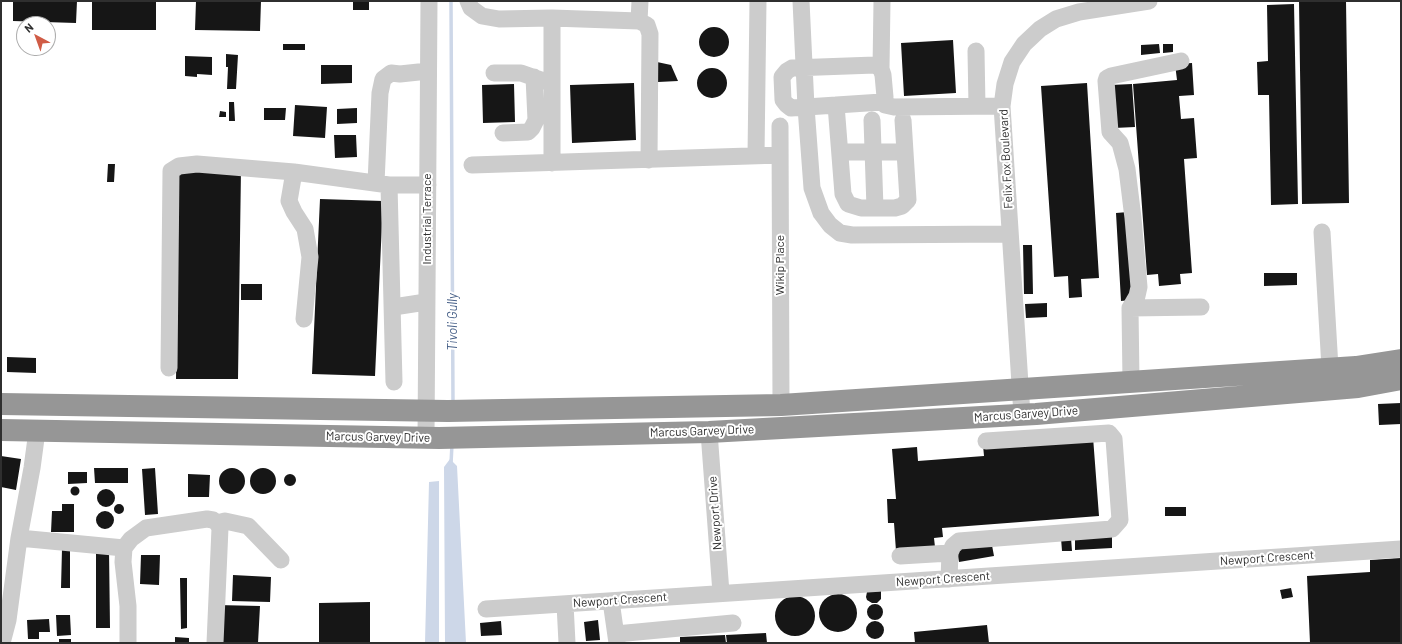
<!DOCTYPE html>
<style>
body{margin:0}
#map{position:relative;width:1402px;height:644px;overflow:hidden;background:#fff;font-family:Barlow,sans-serif}
canvas{display:block}
.frame{position:absolute;inset:0;border:2px solid #2f2f2f;pointer-events:none}
.north{position:absolute;left:16px;top:16px;width:40px;height:40px;box-sizing:border-box;background:#fff;border:1px solid #acacac;border-radius:50%;rotate:319deg;font-size:11px;font-weight:700;line-height:16px;text-align:center;color:#2f2f2f}
.north::after{content:'';display:block;margin:auto;width:14px;height:18px;background:#d05c46;clip-path:polygon(50% 0,100% 100%,50% 72%,0 100%)}
</style>
<div id="map">
<canvas width="1402" height="644"></canvas>
<div class="frame"></div>
<div class="north">N</div>
</div>
<script>
const g = document.querySelector('canvas').getContext('2d');
g.lineJoin = 'round';
function fill(path, color) {
  g.fillStyle = color;
  g.fill(path, 'evenodd');
}
function poly(rows) {
  const path = new Path2D();
  for (const r of rows) {
    if (r.length === 3) {
      path.moveTo(r[0] + r[2], r[1]);
      path.arc(r[0], r[1], r[2], 0, 2 * Math.PI);
      continue;
    }
    path.moveTo(r[0], r[1]);
    for (let i = 2; i < r.length; i += 2) path.lineTo(r[i], r[i + 1]);
  }
  return path;
}
function trace(path, color, width, dash) {
  g.strokeStyle = color;
  g.lineWidth = width;
  g.lineCap = dash ? 'butt' : 'round';
  g.setLineDash(dash || []);
  g.stroke(path);
}
function label(font, color, halo, rows, align = 'center') {
  g.font = font + ' Barlow,sans-serif';
  g.lineWidth = 4;
  g.setLineDash([]);
  g.textBaseline = 'middle';
  g.strokeStyle = halo;
  g.fillStyle = color;
  for (const [text, x, y, turn = 0] of rows) {
    g.save();
    g.translate(x, y);
    g.rotate((+turn || 0) * Math.PI / 180);
    g.textAlign = isNaN(turn) ? turn : align;
    if (halo) g.strokeText(text, 0, 0);
    g.fillText(text, 0, 0);
    g.restore();
  }
}
fill(poly([
 [450,459,457,466,466,643,445,643,444,467],
 [439,481,439,643,425,643,429,482]
]), '#cdd7e8');
trace(poly([
 [451,1,453,404],
 [451,464,452,444]
]), '#cdd7e8', 3.5);
fill(poly([
 [13,1,77,1,76,23,13,21],
 [92,1,156,1,156,30,92,30],
 [196,1,261,1,260,31,195,30],
 [353,1,369,1,369,10,353,10],
 [1299,1,1346,1,1349,203,1302,204],
 [1294,4,1298,204,1271,205,1269,95,1258,95,1257,62,1268,61,1267,5],
 [714,42,15],
 [953,40,956,93,904,96,901,43],
 [283,44,305,44,305,50,283,50],
 [1159,44,1160,53,1141,55,1141,45],
 [1163,44,1173,44,1173,52,1163,53],
 [226,54,238,55,236,89,227,89,228,67,226,67],
 [185,56,212,57,212,75,197,74,197,77,185,76],
 [657,62,671,65,678,81,658,82],
 [1192,63,1194,95,1179,96,1181,119,1194,118,1197,158,1184,159,1192,273,1180,274,1181,284,1159,286,1158,274,1147,275,1133,84,1177,80,1175,64],
 [321,65,352,65,352,83,321,84],
 [712,83,15],
 [634,83,636,140,572,143,570,85],
 [1087,83,1099,278,1081,279,1082,297,1069,298,1068,276,1054,277,1041,86],
 [514,84,515,122,483,123,482,85],
 [1132,84,1135,127,1114,128,1111,85],
 [229,102,234,102,235,121,229,121],
 [295,105,327,107,325,138,293,136],
 [264,108,286,108,285,120,264,120],
 [357,108,357,123,337,124,337,109],
 [220,111,226,112,226,117,219,117],
 [334,135,356,135,357,157,335,158],
 [108,164,115,164,114,182,107,182],
 [179,169,241,169,238,379,176,379],
 [320,199,383,201,375,376,312,374],
 [1128,212,1132,300,1121,301,1116,213],
 [1023,245,1032,245,1033,294,1024,294],
 [1264,273,1297,273,1297,285,1264,286],
 [241,284,262,284,262,300,241,300],
 [1047,303,1047,317,1026,318,1025,304],
 [7,357,36,358,36,373,7,372],
 [1401,403,1401,424,1379,425,1378,404],
 [1093,437,1099,516,942,528,943,537,934,538,935,547,896,551,894,523,888,523,887,499,896,499,892,449,917,447,918,461,984,456,983,445],
 [1,456,21,459,16,490,1,487],
 [232,481,13],
 [94,468,128,468,128,483,95,483],
 [155,468,158,514,145,515,142,469],
 [263,481,13],
 [68,472,87,472,87,483,68,484],
 [290,480,6],
 [188,474,210,475,209,497,188,497],
 [75,491,4.5],
 [106,498,9],
 [62,504,74,504,74,532,51,532,52,511,62,511],
 [119,509,5],
 [1165,507,1186,507,1186,516,1165,516],
 [105,520,9],
 [1112,536,1112,548,1075,550,1075,538],
 [1061,538,1071,538,1072,551,1062,551],
 [991,540,994,556,959,562,956,546],
 [62,549,70,549,70,588,61,588],
 [96,550,109,550,110,628,96,628],
 [141,555,160,555,159,585,140,584],
 [1401,558,1401,643,1310,643,1307,576,1370,572,1370,560],
 [233,575,271,577,270,602,232,601],
 [180,578,187,578,187,628,181,629],
 [1291,588,1293,597,1282,599,1280,590],
 [881,591,881,599,877,603,872,603,867,600,866,597,867,592],
 [838,613,19],
 [795,616,20],
 [370,602,370,643,319,643,319,603],
 [875,612,8],
 [217,605,260,606,258,643,216,643],
 [56,615,70,615,71,635,57,636],
 [49,619,50,632,39,632,39,639,28,639,27,620],
 [598,620,600,640,586,641,584,622],
 [875,630,9],
 [501,621,502,635,481,636,480,623],
 [987,625,989,643,915,643,914,632],
 [766,633,767,643,727,643,726,635],
 [725,635,726,643,680,643,680,637],
 [175,637,189,638,189,643,175,643],
 [59,639,71,639,71,643,59,643]
]), '#161616');
trace(poly([
 [468,1,471,8,482,16,499,19,552,18,639,21,647,25,650,34,649,160],
 [801,1,806,107,812,188,821,213,830,225,840,233,852,235,1010,234],
 [552,18,552,163],
 [639,21,640,1],
 [976,51,977,106],
 [881,69,882,1],
 [494,73,521,73,544,81],
 [882,102,885,97,883,75,881,69,875,65,792,68,787,71,782,77,783,100,786,104,791,108,882,102,885,105,894,107,1002,106],
 [836,105,843,194,848,204,861,208,895,208,902,206,908,200,903,120],
 [872,120,875,208],
 [780,126,781,405],
 [503,133,528,132,532,128,536,120,534,77],
 [840,152,905,152],
 [756,156,758,1],
 [472,165,780,155],
 [294,172,289,201,294,212,305,229,310,257,304,319],
 [376,183,380,93,383,79,391,73,400,74,428,71],
 [389,185,394,382],
 [1322,232,1330,368],
 [392,304,400,306,426,302],
 [1130,308,1201,307],
 [169,368,171,171,179,166,197,164,294,172,389,185,428,185],
 [1131,381,1130,308,1137,296,1139,287,1133,218,1127,169,1120,143,1110,132,1106,81,1107,78,1111,76,1181,61],
 [1022,415,1002,106,1005,84,1012,62,1024,44,1040,29,1056,19,1079,12,1149,1],
 [709,432,721,593],
 [426,438,429,1],
 [217,523,225,521,248,526,281,560],
 [19,538,124,548],
 [900,556,950,553],
 [949,579,950,553,953,546,959,541,1112,529,1120,520,1114,439,1109,433,986,441],
 [611,601,617,643],
 [565,604,567,643],
 [486,609,1401,549],
 [616,634,733,623],
 [2,643,8,620,19,538,32,468,37,431],
 [128,643,128,606,123,562,124,548,131,539,146,528,207,519,213,520,217,523,220,528,215,643]
]), '#ccc', 17);
trace(poly([
 [1,404,448,411,781,405,1356,367,1401,360],
 [1,430,439,438,709,432,1036,414,1358,387,1401,379]
]), '#969696', 22);
label('12px', '#2f2f2f', '#fff', [
 ["Felix Fox Boulevard",1006,159,-93],
 ["Industrial Terrace",427,219,-90],
 ["Wikip Place",780,265,-90],
 ["Marcus Garvey Drive",1026,414,-4],
 ["Marcus Garvey Drive",702,431,-2],
 ["Marcus Garvey Drive",378,437,1],
 ["Newport Drive",715,513,-94],
 ["Newport Crescent",1267,558,-4],
 ["Newport Crescent",943,579,-4],
 ["Newport Crescent",620,600,-4]
]);
label('italic 13px', '#465f87', '#fff', [
 ["Tivoli Gully",453,322,-90]
]);
</script>
